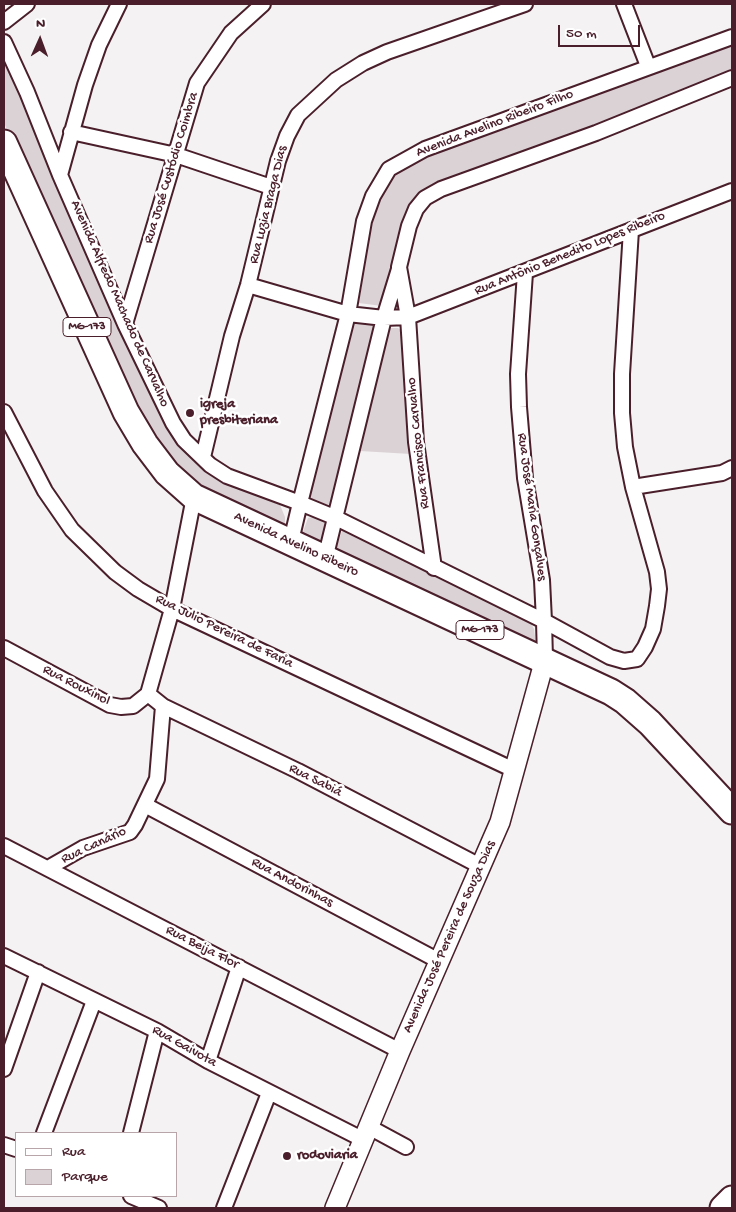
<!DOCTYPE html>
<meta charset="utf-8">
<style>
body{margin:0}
#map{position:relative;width:736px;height:1212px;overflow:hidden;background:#f4f2f2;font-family:"Gochi Hand",sans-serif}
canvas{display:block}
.frame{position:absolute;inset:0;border:5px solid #4a1f2b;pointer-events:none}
.legend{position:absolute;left:15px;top:1132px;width:162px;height:65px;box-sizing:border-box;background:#fff;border:1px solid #b7a5aa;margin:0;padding:6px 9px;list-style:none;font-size:15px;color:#4a1f2b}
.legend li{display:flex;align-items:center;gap:10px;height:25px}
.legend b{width:25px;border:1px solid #b7a5aa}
.north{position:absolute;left:15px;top:15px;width:50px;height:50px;-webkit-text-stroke:4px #fff;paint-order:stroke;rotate:2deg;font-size:14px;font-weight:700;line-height:20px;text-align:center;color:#4a1f2b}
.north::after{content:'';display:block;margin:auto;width:18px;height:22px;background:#4a1f2b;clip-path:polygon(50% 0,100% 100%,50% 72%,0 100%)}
.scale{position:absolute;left:558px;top:25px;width:82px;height:22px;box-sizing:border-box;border:2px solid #4a1f2b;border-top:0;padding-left:6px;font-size:15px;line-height:18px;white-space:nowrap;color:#4a1f2b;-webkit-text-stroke:4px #fff;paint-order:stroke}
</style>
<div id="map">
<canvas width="736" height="1212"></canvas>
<div class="frame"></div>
<ul class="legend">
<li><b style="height:6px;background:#fff"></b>Rua</li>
<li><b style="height:14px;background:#dbd2d5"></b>Parque</li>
</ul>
<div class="north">N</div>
<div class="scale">50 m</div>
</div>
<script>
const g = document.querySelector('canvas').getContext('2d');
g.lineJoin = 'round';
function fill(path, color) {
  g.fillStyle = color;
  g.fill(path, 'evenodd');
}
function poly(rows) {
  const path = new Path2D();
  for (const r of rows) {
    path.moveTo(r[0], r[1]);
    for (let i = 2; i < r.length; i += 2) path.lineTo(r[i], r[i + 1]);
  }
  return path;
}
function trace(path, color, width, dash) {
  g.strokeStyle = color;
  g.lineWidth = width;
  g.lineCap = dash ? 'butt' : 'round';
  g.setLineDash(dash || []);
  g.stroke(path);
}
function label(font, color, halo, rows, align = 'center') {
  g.font = font + ' "Gochi Hand",sans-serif';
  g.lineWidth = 5;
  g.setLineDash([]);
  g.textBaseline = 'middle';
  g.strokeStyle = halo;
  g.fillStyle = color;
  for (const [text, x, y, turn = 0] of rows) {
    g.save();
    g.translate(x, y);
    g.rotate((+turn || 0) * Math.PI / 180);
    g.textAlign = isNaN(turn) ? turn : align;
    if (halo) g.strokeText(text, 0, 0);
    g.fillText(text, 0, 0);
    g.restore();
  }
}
fill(poly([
 [732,42,732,72,420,192,409,204,382,306,359,303,374,206,393,174,411,161],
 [4,53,165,423,182,448,202,467,224,481,280,505,285,517,285,528,201,488,175,467,138,417,4,123],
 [356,320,378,322,332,506,307,498],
 [391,328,398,328,403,332,411,454,360,451,385,335],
 [317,516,323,520,326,526,322,547,301,537,308,518],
 [346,529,528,618,534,629,536,645,335,551,342,531]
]), '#dbd2d5');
const street = poly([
 [624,4,648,66],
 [4,22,27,4],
 [4,42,27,92,60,175,125,324,173,423,184,440,210,465,227,476,300,503,291,541],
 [71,132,176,155,271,187],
 [60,175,85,85,99,45,119,4],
 [525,273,518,374,519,407,525,478,542,580,544,621,334,517,300,503,348,314,364,221,373,196,389,169,425,149,732,37],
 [248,285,348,314,384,318,408,317,732,191],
 [125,324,197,83,231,33,263,4],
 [4,412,45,491,72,530,115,572,138,589,172,609,514,770],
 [203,457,232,336,248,285,278,161,287,136,298,115,336,80,363,63,387,52,525,4],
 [633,487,722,473,732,468],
 [325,559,384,318,399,269],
 [434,568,416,442,408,317,399,267,409,226,416,209,425,198,441,189,596,133,732,78],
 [4,648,110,705,121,707,133,706,148,694],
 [545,659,544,621,610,657,624,661,637,659,645,647,653,629,657,606,659,589,657,572,633,487,625,447,622,413,622,374,631,230],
 [148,694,163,706,298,771,482,867],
 [148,694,172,609,194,497],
 [145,805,439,961],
 [4,846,400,1051],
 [48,868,83,848,130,832,135,825,157,779,163,706],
 [4,956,157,1031,208,1061,364,1140],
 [208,1061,239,967],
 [4,1069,38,972],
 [369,1127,406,1147],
 [44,1133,94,1001],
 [131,1133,157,1031],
 [4,1145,16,1149],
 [131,1196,159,1208],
 [224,1208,269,1093]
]);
const secondary = poly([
 [335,1208,400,1051,500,822,545,659]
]);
const highway = poly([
 [4,143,126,412,145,444,167,473,194,497,611,692,625,701,650,723,732,811],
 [723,1208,732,1199]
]);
trace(street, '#4a1f2b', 18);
trace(secondary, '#4a1f2b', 22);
trace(highway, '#4a1f2b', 29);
trace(street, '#fff', 14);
trace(secondary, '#fff', 19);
trace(highway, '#fff', 25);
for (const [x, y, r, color] of [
 [190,413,5,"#4a1f2b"],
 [287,1156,5,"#4a1f2b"]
]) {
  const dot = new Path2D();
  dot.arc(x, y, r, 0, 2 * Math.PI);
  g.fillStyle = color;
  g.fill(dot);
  trace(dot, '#fff', 2);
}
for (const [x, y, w] of [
 [87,327,48],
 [480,630,48]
]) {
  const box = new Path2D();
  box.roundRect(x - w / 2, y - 9.5, w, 19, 4);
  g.fillStyle = '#fff';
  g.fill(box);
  trace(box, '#4a1f2b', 1);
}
label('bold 12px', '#4a1f2b', null, [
 ["MG-173",87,327],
 ["MG-173",480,630]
]);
label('14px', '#4a1f2b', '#fff', [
 ["Avenida Avelino Ribeiro Filho",495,124,-21],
 ["Rua José Custódio Coimbra",172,168,-73],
 ["Rua Luzia Braga Dias",269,205,-76],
 ["Rua Antônio Benedito Lopes Ribeiro",570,254,-22],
 ["Avenida Alfredo Machado de Carvalho",119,304,66],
 ["Rua Francisco Carvalho",419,443,-96],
 ["Rua José Maria Gonçalves",531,507,82],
 ["Avenida Avelino Ribeiro",296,545,25],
 ["Rua Julio Pereira de Faria",224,632,26],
 ["Rua Rouxinol",76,686,27],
 ["Rua Sabiá",315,781,27],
 ["Rua Canário",94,846,-25],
 ["Rua Andorinhas",292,883,28],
 ["Avenida José Pereira de Souza Dias",450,937,-66],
 ["Rua Beija Flor",202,948,27],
 ["Rua Gaivota",184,1047,29]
]);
label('bold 14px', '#4a1f2b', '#fff', [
 ["igreja",200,405],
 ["presbiteriana",200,421],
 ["rodoviaria",297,1156]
], 'left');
</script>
